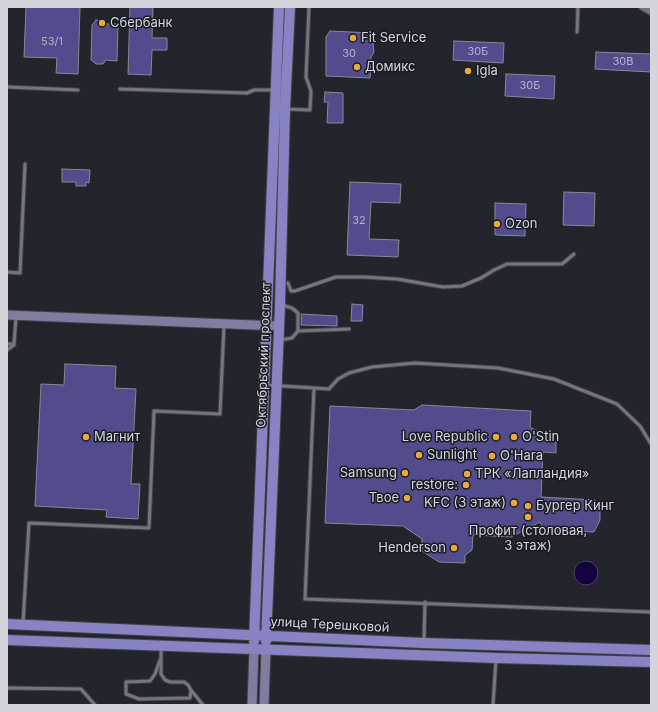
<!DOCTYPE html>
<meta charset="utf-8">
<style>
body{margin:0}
#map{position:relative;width:658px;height:712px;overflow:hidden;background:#24242c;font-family:Inter,sans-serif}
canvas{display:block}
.frame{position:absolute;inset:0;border:8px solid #d4d4da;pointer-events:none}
</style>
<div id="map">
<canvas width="658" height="712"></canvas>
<div class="frame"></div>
</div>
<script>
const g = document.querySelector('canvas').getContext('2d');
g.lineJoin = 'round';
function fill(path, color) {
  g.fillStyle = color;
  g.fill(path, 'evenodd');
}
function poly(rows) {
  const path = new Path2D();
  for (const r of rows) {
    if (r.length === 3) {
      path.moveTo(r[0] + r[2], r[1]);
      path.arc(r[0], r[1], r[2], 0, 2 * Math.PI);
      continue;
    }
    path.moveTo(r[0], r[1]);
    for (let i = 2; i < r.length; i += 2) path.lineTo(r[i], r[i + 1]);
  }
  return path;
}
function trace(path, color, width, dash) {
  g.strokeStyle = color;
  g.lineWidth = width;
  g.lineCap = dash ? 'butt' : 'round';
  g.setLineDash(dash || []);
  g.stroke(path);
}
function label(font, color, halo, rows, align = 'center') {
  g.font = font + ' Inter,sans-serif';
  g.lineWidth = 3;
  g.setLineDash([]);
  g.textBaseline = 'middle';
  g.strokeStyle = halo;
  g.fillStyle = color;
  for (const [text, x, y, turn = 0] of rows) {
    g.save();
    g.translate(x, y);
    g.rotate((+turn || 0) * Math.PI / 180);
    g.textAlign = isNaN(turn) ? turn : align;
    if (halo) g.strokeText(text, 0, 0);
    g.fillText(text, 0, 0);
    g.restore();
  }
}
const water = poly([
 [586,573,12]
]);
fill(water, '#150340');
trace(water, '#4e426e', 1);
const building = poly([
 [26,7,80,7,78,74,56,73,57,58,24,57,26,7],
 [130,7,153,7,152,38,167,38,167,50,152,50,151,75,128,74,130,7],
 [96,20,103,21,106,24,118,24,117,61,106,60,103,64,96,64,91,60,92,25,96,20],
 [330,31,372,33,374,52,371,57,370,78,326,76,326,37,330,31],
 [454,41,504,43,503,63,453,60,454,41],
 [596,52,651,54,651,72,595,69,596,52],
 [506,74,555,76,554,99,505,96,506,74],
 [325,92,343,93,343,123,327,123,328,102,324,102,325,92],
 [62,169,90,170,89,183,86,182,86,186,76,186,76,182,62,182,62,169],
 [350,182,401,184,400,203,371,202,369,239,399,240,398,257,347,255,350,182],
 [564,192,595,193,594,226,563,225,564,192],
 [495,203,526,204,525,236,495,235,495,203],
 [352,304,363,305,362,321,351,321,352,304],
 [301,314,337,316,337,326,301,325,301,314],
 [65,364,116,366,115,388,136,389,131,484,140,484,138,519,106,517,107,510,35,506,41,384,64,385,65,364],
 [422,405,531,411,530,427,556,442,556,453,543,452,541,497,595,500,600,510,600,520,594,532,545,531,540,522,511,537,473,535,472,550,465,555,465,563,439,562,422,551,422,539,403,526,325,523,330,406,414,410,422,405]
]);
fill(building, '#524b8c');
trace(building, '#898993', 1);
const lane = poly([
 [577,32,578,7],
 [7,87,78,90],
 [120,89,247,93,254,90,274,90],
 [286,109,310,110,311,91,306,77,309,7],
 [7,272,20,273,25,164],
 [288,283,291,291,295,291,336,277,363,277,397,279,443,287,462,286,481,278,494,270,507,264,562,264,574,254],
 [298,331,349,329],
 [280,340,292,338,298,331,298,313,292,308,282,305],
 [7,344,14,344,16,317],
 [7,350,14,345],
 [266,385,314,388],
 [651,444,640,426,617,404,554,379,498,368,415,363,372,367,349,373,338,379,329,389,314,388,305,599,651,612],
 [23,623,29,523,149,528,154,411,220,414,224,325],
 [424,641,425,602],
 [160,660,155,674,150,681,126,682,126,694,139,699,190,698,191,690,188,685,184,682,170,682,165,680,161,674,161,647],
 [7,688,81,689,95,705],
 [191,690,203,705],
 [493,705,496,659]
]);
const street = poly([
 [642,7,651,12]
]);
const secondary = poly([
 [7,315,279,326],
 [252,705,254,649],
 [264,705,266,649]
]);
const primary = poly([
 [7,624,424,643,651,650],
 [7,640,496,658,651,662],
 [254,641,279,7],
 [266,641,280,305,285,109,290,7]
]);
trace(lane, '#414148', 5);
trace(street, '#414148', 8);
trace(secondary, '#414148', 11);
trace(primary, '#414148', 12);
trace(lane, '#75757e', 3);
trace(street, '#75757e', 6);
trace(secondary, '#7f7ca0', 9);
trace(primary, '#8883c2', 10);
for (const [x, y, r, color] of [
 [102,23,4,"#eba93a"],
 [353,38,4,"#eba93a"],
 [357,67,4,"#eba93a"],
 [468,71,4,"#eba93a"],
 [497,224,4,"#eba93a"],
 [86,437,4,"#eba93a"],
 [496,437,4,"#eba93a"],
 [514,437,4,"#eba93a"],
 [419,455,4,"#eba93a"],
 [492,456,4,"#eba93a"],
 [405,473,4,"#eba93a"],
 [467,474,4,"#eba93a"],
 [466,485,4,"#eba93a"],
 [407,498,4,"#eba93a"],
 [514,503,4,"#eba93a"],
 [528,506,4,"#eba93a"],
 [528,517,4,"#eba93a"],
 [454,548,4,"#eba93a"]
]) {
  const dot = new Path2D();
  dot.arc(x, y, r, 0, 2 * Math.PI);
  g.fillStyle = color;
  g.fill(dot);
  trace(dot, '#1b1b23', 1.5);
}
label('11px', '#b4b2c6', null, [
 ["53/1",52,42],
 ["30Б",478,52],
 ["30",349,54],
 ["30В",623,62],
 ["30Б",530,86],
 ["32",359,221]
]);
label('13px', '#d4d4da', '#1b1b23', [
 ["Сбербанк",110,23],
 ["Fit Service",361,38],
 ["Домикс",365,67],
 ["Igla",476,71],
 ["Ozon",505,224],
 ["Магнит",94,437],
 ["Love Republic",488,437,"right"],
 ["O'Stin",522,437],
 ["Sunlight",427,455],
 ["O'Hara",500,456],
 ["Samsung",397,473,"right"],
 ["ТРК «Лапландия»",475,474],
 ["restore:",458,485,"right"],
 ["Твое",399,498,"right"],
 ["KFC (3 этаж)",506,503,"right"],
 ["Бургер Кинг",536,506],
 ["Профит (столовая,",528,531,"center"],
 ["3 этаж)",528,546,"center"],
 ["Henderson",446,548,"right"]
], 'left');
label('13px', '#d4d4da', '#1b1b23', [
 ["Октябрьский проспект",264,355,-88],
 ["улица Терешковой",330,625,3]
]);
</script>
